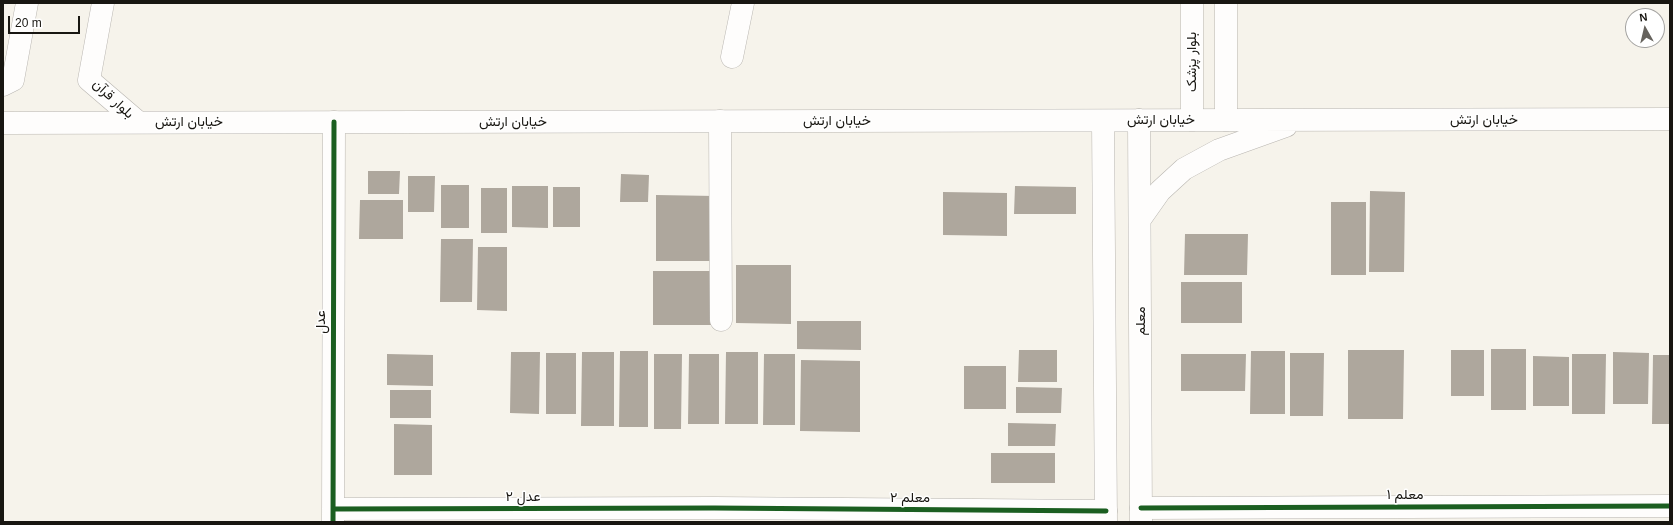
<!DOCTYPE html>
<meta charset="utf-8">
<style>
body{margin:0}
#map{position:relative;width:1673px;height:525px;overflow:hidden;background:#f6f3eb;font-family:Arial,sans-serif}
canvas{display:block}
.frame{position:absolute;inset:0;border:4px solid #181611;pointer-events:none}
.north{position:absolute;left:1625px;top:8px;width:40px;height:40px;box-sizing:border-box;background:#fff;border:1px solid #a3a2a0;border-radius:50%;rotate:352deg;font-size:11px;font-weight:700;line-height:16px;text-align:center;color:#181611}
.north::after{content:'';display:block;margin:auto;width:14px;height:18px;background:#66635d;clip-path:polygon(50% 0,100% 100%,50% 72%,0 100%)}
.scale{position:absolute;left:8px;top:16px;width:72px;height:18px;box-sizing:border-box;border:2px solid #181611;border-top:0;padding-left:5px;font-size:12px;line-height:14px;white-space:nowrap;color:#181611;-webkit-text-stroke:3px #fff;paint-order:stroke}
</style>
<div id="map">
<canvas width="1673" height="525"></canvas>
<div class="frame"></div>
<div class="north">N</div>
<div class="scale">20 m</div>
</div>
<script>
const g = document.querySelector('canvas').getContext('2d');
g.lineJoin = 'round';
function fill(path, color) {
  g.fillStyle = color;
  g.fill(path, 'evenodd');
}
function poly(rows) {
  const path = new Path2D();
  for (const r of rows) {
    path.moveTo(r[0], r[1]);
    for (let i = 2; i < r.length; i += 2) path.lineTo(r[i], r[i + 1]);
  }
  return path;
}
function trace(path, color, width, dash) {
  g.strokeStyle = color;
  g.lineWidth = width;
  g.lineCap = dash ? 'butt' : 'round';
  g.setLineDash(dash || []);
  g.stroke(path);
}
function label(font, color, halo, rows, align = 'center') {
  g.font = font + ' Arial,Vazirmatn,sans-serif';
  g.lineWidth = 3;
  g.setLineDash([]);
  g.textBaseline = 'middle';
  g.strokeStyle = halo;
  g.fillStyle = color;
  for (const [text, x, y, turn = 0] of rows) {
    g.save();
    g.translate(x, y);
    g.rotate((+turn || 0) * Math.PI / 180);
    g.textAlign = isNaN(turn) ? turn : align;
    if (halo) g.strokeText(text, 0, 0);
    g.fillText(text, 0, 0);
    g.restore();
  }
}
fill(poly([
 [368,171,400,171,399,194,368,194],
 [621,174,649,175,648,202,620,202],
 [408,176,435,176,434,212,408,212],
 [441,185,469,185,469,228,441,228],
 [512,186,548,186,548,228,512,227],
 [1015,186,1076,187,1076,214,1014,214],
 [553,187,580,187,580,227,553,227],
 [481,188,507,188,507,233,481,233],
 [1370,191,1405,192,1404,272,1369,272],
 [943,192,1007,193,1007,236,943,235],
 [656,195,715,196,715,261,656,261],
 [360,200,403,200,403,239,359,239],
 [1331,202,1366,202,1366,275,1331,275],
 [1185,234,1248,234,1247,275,1184,275],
 [441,239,473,239,472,302,440,302],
 [478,247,507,247,507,311,477,310],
 [736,265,791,265,791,324,736,323],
 [653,271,713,271,712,325,653,325],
 [1181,282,1242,282,1242,323,1181,323],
 [797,321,861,321,861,350,797,349],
 [1491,349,1526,349,1526,410,1491,410],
 [1019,350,1057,350,1057,382,1018,382],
 [1348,350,1404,350,1403,419,1348,419],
 [1451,350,1484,350,1484,396,1451,396],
 [620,351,648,351,648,427,619,427],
 [1251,351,1285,351,1285,414,1250,414],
 [511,352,540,352,539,414,510,413],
 [582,352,614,352,614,426,581,426],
 [726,352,758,352,758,424,725,424],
 [1613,352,1649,353,1648,404,1613,404],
 [546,353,576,353,576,414,546,414],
 [1290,353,1324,353,1323,416,1290,416],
 [387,354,433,355,433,386,387,385],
 [654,354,682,354,681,429,654,429],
 [689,354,719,354,719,424,688,424],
 [764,354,795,354,795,425,763,425],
 [1181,354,1246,354,1245,391,1181,391],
 [1572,354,1606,354,1605,414,1572,414],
 [1653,355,1670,355,1670,424,1652,424],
 [1533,356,1569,357,1569,406,1533,406],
 [801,360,860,361,860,432,800,431],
 [964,366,1006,366,1006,409,964,409],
 [1016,387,1062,388,1061,413,1016,413],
 [390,390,431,390,431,418,390,418],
 [1008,423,1056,424,1055,446,1008,446],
 [394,424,432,425,432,475,394,475],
 [991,453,1055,453,1055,483,991,483]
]), '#aea79d');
const minor = poly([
 [103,3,89,80,138,122],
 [1226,3,1226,120],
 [732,57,743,3],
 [3,85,13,80,27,3],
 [1192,120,1192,3],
 [720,121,721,320],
 [1141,508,1670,506],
 [333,509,714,508,1106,511],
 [333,522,334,122]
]);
const major = poly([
 [1139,120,1141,522],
 [1103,121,1106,522],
 [3,123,1670,119],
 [1141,218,1160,191,1184,169,1219,150,1286,126]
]);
trace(minor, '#b8b5b0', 23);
trace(major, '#b8b5b0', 23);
trace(minor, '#fefdfc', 22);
trace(major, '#fefdfc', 22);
trace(poly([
 [1141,508,1670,506],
 [333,509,714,508,1106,511],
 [333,522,334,122]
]), '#1b5e20', 5);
label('14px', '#181611', '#fff', [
 ["بلوار پزشک",1192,62,-90],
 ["بلوار قرآن",113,99,43],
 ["خیابان ارتش",1161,120],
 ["خیابان ارتش",1484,120],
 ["خیابان ارتش",837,121],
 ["خیابان ارتش",189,122],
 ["خیابان ارتش",513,122],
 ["معلم",1141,321,-90],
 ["عدل",321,322,-90],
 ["معلم ۱",1405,495],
 ["عدل ۲",523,497],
 ["معلم ۲",910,498]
]);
</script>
